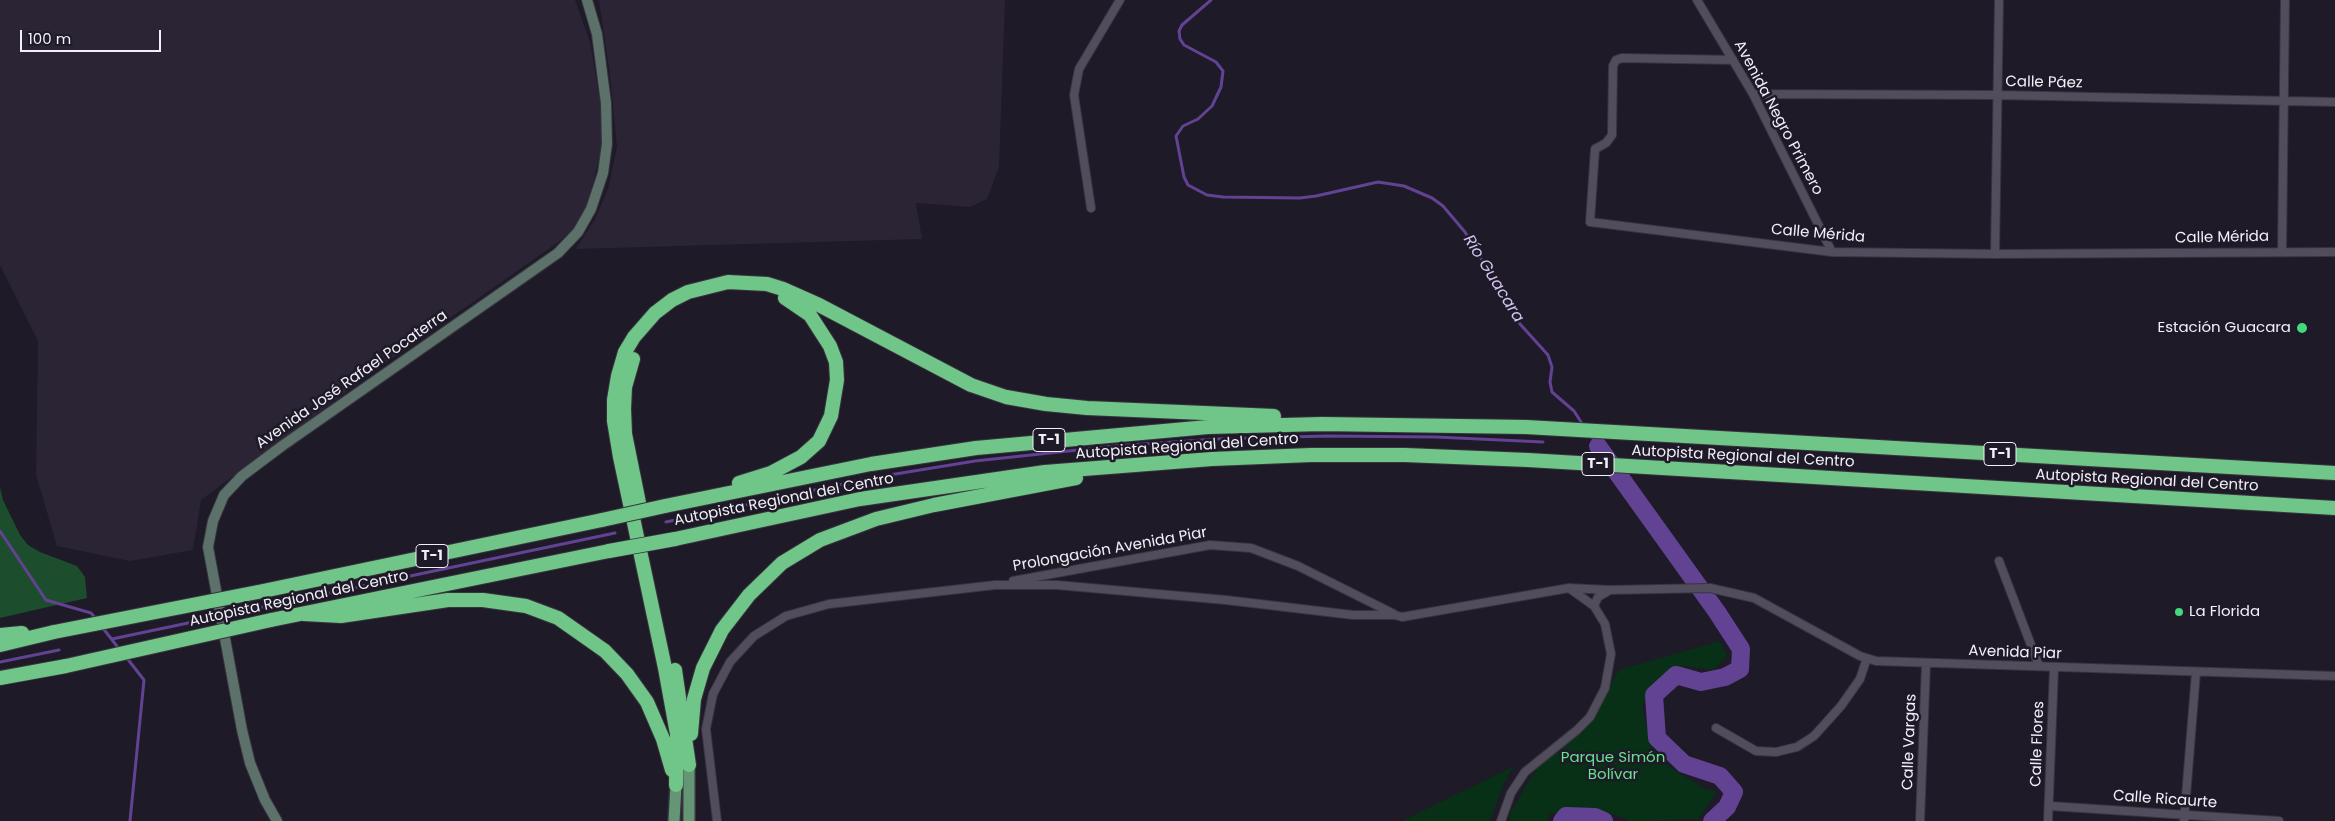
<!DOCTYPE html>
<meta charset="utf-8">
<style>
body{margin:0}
#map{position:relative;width:2335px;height:821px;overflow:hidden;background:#1e1a27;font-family:Poppins,sans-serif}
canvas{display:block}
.scale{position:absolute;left:20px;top:30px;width:141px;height:22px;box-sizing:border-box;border:2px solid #f2eff8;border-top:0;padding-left:6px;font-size:15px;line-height:18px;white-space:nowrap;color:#f2eff8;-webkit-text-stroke:4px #1e1a27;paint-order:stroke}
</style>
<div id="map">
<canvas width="2335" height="821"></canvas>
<div class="scale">100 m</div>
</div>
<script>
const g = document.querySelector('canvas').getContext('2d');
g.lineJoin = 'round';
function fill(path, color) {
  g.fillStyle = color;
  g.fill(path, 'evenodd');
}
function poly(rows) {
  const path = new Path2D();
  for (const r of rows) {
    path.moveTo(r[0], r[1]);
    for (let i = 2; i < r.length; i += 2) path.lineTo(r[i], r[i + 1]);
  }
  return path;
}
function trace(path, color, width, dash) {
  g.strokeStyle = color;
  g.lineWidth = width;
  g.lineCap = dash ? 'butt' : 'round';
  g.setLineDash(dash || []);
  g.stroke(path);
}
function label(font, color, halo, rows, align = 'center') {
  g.font = font + ' Poppins,sans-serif';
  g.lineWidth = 5;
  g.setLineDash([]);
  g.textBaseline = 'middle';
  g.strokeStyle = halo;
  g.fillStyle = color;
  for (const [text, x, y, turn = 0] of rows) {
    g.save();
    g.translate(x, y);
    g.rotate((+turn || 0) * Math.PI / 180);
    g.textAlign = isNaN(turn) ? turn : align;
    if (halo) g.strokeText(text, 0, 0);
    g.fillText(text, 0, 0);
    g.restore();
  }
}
fill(poly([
 [0,0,575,0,590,42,601,107,602,147,587,207,575,227,560,241,383,365,201,500,193,550,130,561,57,546,36,475,38,341,0,265],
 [599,0,1005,0,999,167,987,199,970,207,916,203,922,239,576,249,595,219,608,189,617,147,610,75]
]), '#2a2435');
fill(poly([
 [1720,641,1727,656,1714,670,1684,666,1654,681,1642,706,1650,740,1661,761,1703,788,1717,792,1698,819,1631,821,1609,813,1580,809,1549,814,1548,821,1509,821,1511,812,1531,777,1548,757,1583,731,1619,670],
 [1514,766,1504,783,1490,821,1402,821]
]), '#073016');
fill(poly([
 [0,487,3,500,20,535,28,545,40,552,77,566,85,577,87,598,0,618]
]), '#1c4d2c');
trace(poly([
 [1211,0,1182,25,1179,31,1180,39,1184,45,1216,62,1223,71,1221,87,1212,106,1198,119,1183,126,1176,136,1184,177,1188,185,1207,195,1223,197,1300,198,1316,196,1378,182,1404,186,1432,198,1443,206,1465,232,1520,324,1548,355,1552,367,1550,382,1552,392,1574,411,1583,425],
 [1590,434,1598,446],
 [666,522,871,478,975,461,1115,446,1217,439,1327,436,1436,437,1543,442],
 [0,531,46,600,91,613,97,620],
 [234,613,615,533],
 [102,627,120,650],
 [112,639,207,619],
 [126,657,144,680,130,821],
 [0,662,59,650]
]), '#624293', 3);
trace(poly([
 [1598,446,1717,612,1741,649,1740,669,1725,677,1701,682,1676,675,1654,695,1657,738,1684,764,1720,776,1734,792,1727,807,1712,821],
 [1562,821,1566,816,1595,817,1604,821]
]), '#624293', 18);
const street = poly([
 [1697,0,1753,94,1832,252],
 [1733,60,1622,58,1616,60,1613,66,1612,135,1606,143,1595,149,1590,222,1832,252,1995,254,2335,252],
 [1753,94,1998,95,2335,102],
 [1091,208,1074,95,1079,69,1120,0],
 [2282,251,2285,0],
 [1995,254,1999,0],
 [1999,561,2039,666],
 [1013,581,1210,545,1251,548,1298,566,1394,614],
 [1594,606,1598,597,1610,590],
 [1716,728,1756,751,1776,752,1797,747,1814,736,1841,706,1860,679,1867,658],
 [2050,806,2279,821],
 [717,821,706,729,713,694,730,662,754,636,786,616,829,604,995,585,1057,585,1226,600,1353,615,1395,615,1402,617,1569,588,1610,590,1710,588,1754,598,1860,656,1876,661,2335,676],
 [1501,821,1511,793,1525,772,1577,730,1590,717,1605,688,1611,654,1605,624,1594,606,1569,588],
 [1920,821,1926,664],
 [2048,821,2054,668],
 [2184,821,2196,672]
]);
const secondary = poly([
 [277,821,265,800,250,763,242,730,208,547,213,521,224,495,242,476,282,446,558,253,578,232,591,209,603,173,607,144,606,103,597,34,587,0]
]);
const primary = poly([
 [674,821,676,785],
 [689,821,689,765]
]);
const highway = poly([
 [633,359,625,387,624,409,625,434,639,503],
 [739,483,771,473,801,457,819,441,831,416,837,380,836,362,830,346,810,315,785,298],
 [665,506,871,464,976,448,1208,427,1322,424,1526,427,2335,473],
 [675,539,860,499,1045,472,1212,459,1311,455,1405,455,1528,460,2335,508],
 [263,591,602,520],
 [304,614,341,616,448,600,483,600,526,606,558,618,605,651,627,674,647,702,663,739,672,770],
 [271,620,609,551],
 [0,635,22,633],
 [0,645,54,632],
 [675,670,689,765],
 [0,678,66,666],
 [691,734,694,699,703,668,722,630,749,595,782,563,820,540,876,519,934,505,1076,478],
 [676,785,677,734,665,668,620,457,614,421,614,400,618,376,625,352,634,337,655,313,672,300,688,292,728,282,767,284,783,289,819,305,971,385,1006,397,1046,404,1087,408,1274,416]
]);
trace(street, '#38343e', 10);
trace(secondary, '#38343e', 12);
trace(primary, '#38343e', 14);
trace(highway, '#38343e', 16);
trace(street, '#524d5c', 8);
trace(secondary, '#5b7169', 10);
trace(primary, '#649676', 11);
trace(highway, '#70c688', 14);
const highwayBridge = poly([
 [602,520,665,506],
 [609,551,675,539],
 [54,632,263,591],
 [66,666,271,620]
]);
trace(highwayBridge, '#38343e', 16, []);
trace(highwayBridge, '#70c688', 14);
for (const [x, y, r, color] of [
 [2302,328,6,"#44d77b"],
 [2179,612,5,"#44d77b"]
]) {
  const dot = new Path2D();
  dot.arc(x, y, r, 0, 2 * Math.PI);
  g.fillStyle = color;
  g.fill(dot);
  trace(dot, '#1e1a27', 2);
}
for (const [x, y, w] of [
 [1049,440,32],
 [2000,454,32],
 [1598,464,32],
 [432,556,32]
]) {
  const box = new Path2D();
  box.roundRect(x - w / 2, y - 11.5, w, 23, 4);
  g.fillStyle = '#1e1a27';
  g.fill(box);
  trace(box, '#f2eff8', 1);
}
label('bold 14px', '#f2eff8', null, [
 ["T-1",1049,440],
 ["T-1",2000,454],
 ["T-1",1598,464],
 ["T-1",432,556]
]);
label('15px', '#f2eff8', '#1e1a27', [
 ["Calle Páez",2044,83,1],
 ["Avenida Negro Primero",1778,118,62],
 ["Calle Mérida",1818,234,5],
 ["Calle Mérida",2222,238,-1],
 ["Avenida José Rafael Pocaterra",352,380,-35],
 ["Autopista Regional del Centro",1187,447,-4],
 ["Autopista Regional del Centro",1743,457,3],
 ["Autopista Regional del Centro",2147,481,3],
 ["Autopista Regional del Centro",784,500,-11],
 ["Prolongación Avenida Piar",1110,550,-10],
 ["Autopista Regional del Centro",299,599,-12],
 ["Avenida Piar",2015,653,2],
 ["Calle Vargas",1910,742,-88],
 ["Calle Flores",2038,744,-88],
 ["Calle Ricaurte",2165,800,4]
]);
label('15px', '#f2eff8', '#1e1a27', [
 ["Estación Guacara",2291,328],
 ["La Florida",2189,612,"left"]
], 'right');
label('15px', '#68e08e', '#1e1a27', [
 ["Parque Simón",1613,758],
 ["Bolívar",1613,775]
]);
label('italic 16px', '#d1c2ef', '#1e1a27', [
 ["Río Guacara",1493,279,58]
]);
</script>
